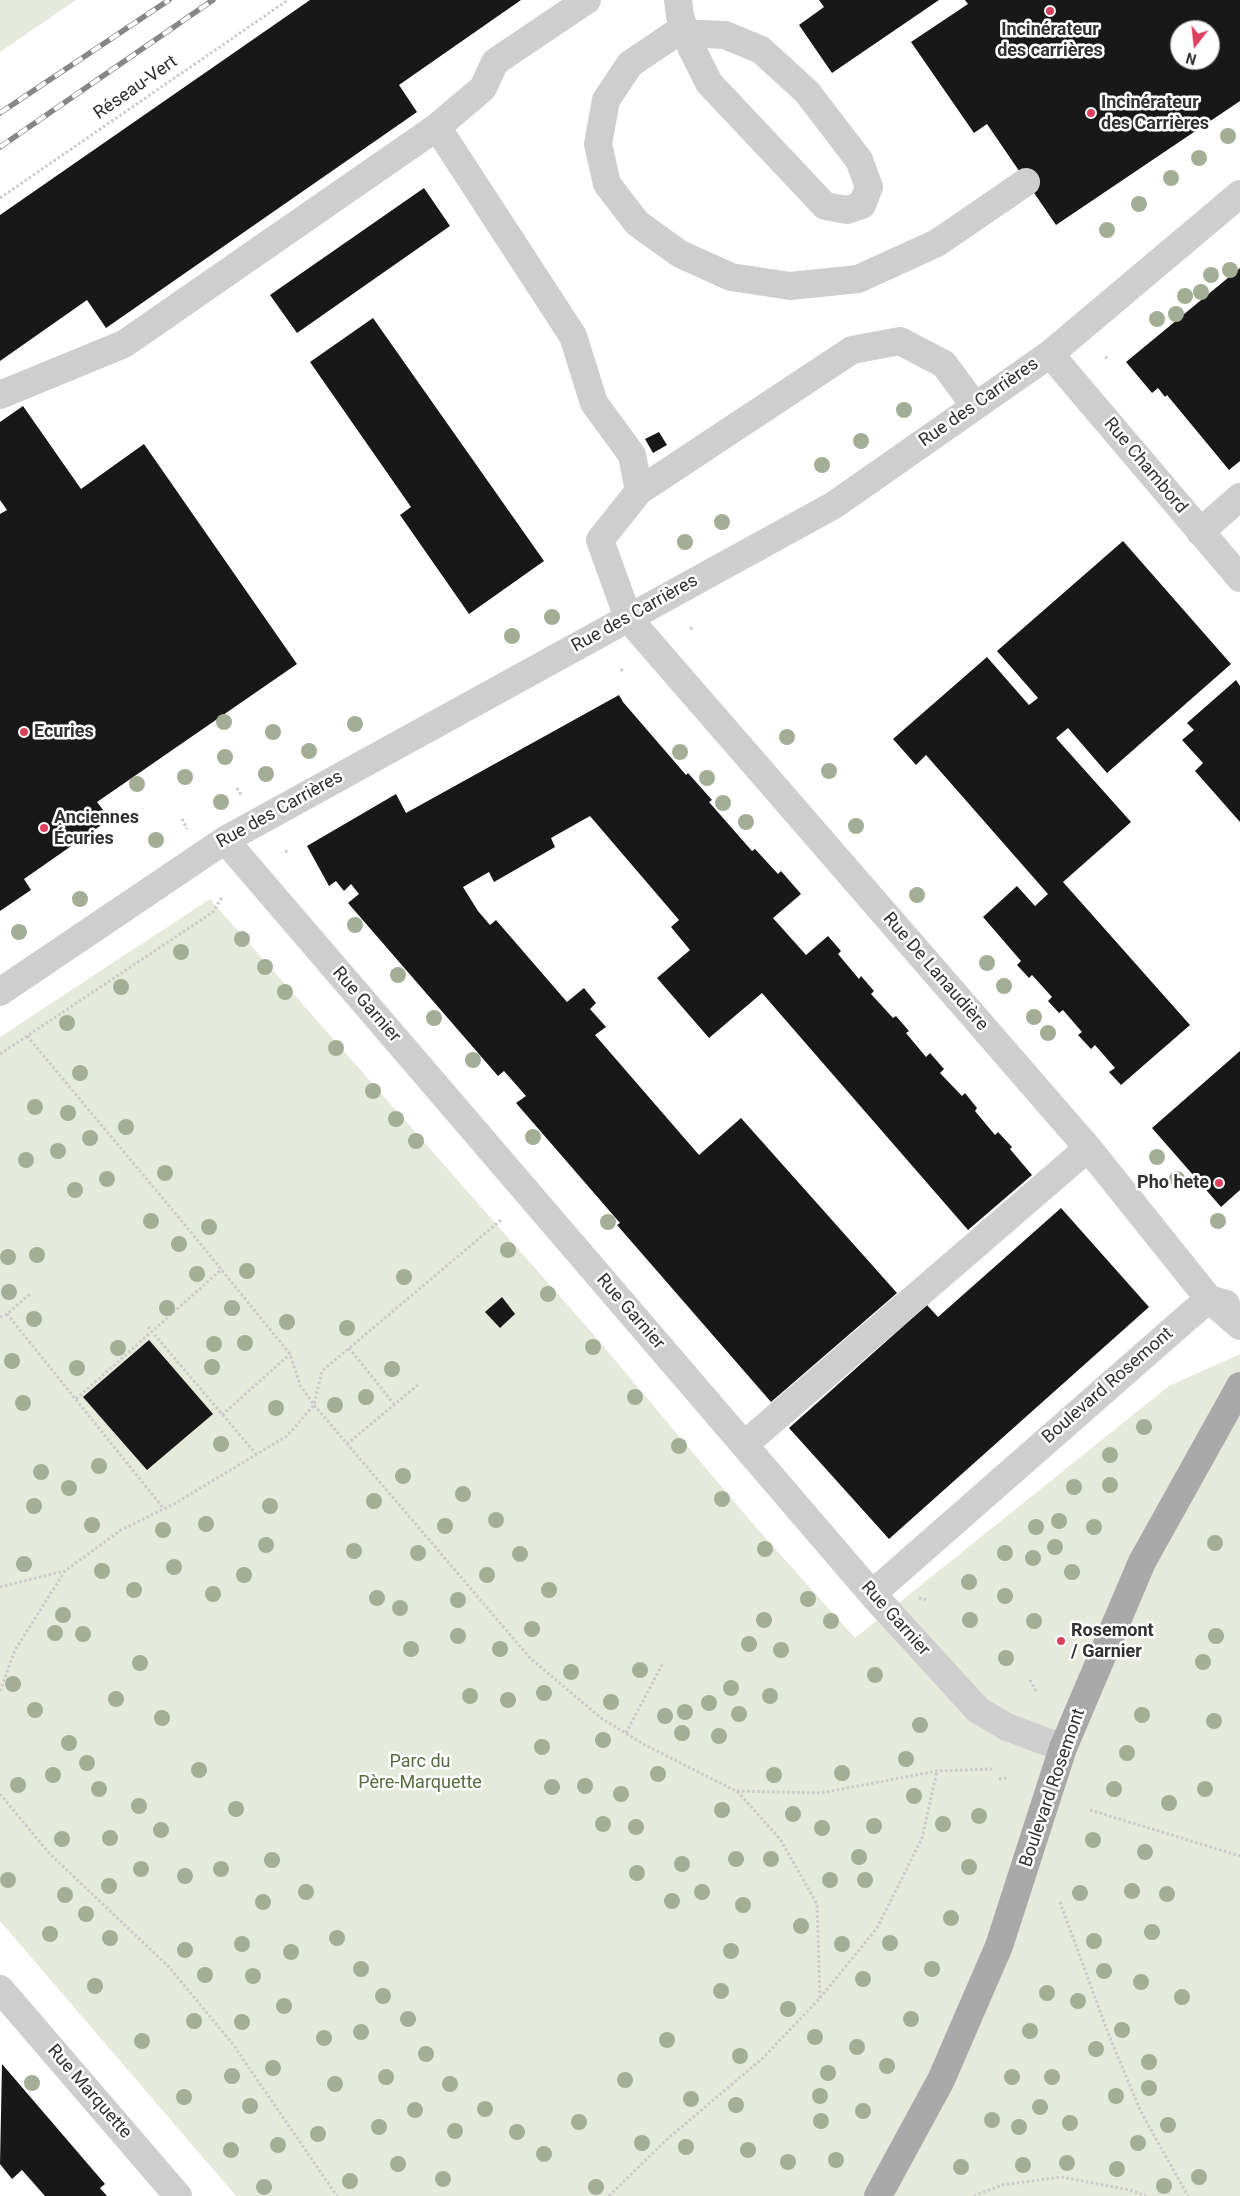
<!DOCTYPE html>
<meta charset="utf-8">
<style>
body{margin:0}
#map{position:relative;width:1240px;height:2196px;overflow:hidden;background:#fff;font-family:Roboto,sans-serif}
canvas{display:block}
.north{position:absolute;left:1170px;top:20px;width:50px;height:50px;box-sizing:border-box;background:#fff;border:1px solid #adadad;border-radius:50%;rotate:196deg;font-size:14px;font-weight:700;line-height:20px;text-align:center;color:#313131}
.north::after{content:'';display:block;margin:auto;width:18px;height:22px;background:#db405e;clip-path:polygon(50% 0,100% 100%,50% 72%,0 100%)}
</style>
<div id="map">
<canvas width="1240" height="2196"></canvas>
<div class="north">N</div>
</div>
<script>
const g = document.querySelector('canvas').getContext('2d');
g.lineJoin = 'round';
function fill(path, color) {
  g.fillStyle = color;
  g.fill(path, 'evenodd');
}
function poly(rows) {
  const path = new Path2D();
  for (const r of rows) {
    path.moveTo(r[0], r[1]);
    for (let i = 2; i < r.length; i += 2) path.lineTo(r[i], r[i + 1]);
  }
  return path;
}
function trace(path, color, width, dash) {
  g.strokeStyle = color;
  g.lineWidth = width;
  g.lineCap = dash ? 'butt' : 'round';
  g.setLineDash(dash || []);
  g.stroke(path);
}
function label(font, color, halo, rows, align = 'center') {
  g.font = font + ' Roboto,sans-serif';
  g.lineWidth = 5;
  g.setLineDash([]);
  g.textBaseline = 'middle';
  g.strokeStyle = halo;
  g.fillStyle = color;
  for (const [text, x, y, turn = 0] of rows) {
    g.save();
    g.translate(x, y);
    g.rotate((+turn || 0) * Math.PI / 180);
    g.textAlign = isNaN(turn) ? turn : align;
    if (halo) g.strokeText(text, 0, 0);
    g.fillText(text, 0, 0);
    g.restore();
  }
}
fill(poly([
 [0,0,76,0,0,52],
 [210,899,593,1334,753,1524,855,1638,1169,1386,1240,1354,1240,2196,236,2196,0,1921,0,1037]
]), '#e5eadd');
fill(poly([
 [310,0,521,0,399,85,417,112,106,328,87,300,0,361,0,215],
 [819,0,939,0,832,73,799,25,824,7],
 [965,0,1240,0,1240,101,1056,225,987,124,974,133,911,42,968,4],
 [1180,30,1210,30,1210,60,1180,60],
 [424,188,450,226,297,333,270,295],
 [1240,268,1240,461,1229,470,1167,395,1165,397,1158,388,1152,393,1126,362],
 [373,318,544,561,469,614,400,515,411,507,310,362],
 [23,406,81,489,144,444,297,664,97,802,110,819,24,879,31,890,0,911,0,514,7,510,0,500,0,422],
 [659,432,667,445,653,453,645,439],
 [1123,541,1231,664,1107,773,1068,728,1056,738,1131,822,1063,882,1190,1025,1121,1085,1109,1072,1115,1068,1095,1045,1091,1049,1078,1035,1082,1032,1063,1010,1059,1013,1048,1001,1052,997,1032,975,1029,978,1017,965,1021,961,983,917,1017,886,1035,906,1048,894,926,755,916,765,893,739,987,657,1029,705,1038,698,997,651],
 [1236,680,1240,686,1240,822,1195,771,1203,763,1182,740,1194,730,1187,723],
 [619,695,623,702,686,775,688,773,712,800,709,802,752,851,755,849,778,874,781,871,801,894,773,918,806,955,828,936,841,951,838,954,859,979,861,976,874,991,871,994,893,1018,896,1016,909,1031,906,1033,926,1057,930,1053,944,1069,940,1073,962,1096,965,1093,977,1108,975,1111,995,1135,998,1132,1012,1147,1010,1149,1032,1175,968,1230,762,993,709,1038,657,978,690,950,671,927,679,920,590,816,551,838,555,847,494,882,489,872,463,887,478,911,490,925,496,920,567,1002,584,988,596,1003,590,1009,606,1027,595,1035,699,1155,741,1118,897,1293,771,1402,617,1225,620,1223,516,1103,526,1096,504,1071,498,1076,348,903,359,894,351,884,344,891,336,881,329,886,307,846,396,794,406,813],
 [1240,1051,1240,1190,1221,1207,1152,1128],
 [1061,1208,1149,1307,889,1539,789,1428,927,1305,938,1317],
 [502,1297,515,1314,500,1328,485,1312],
 [149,1340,213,1414,147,1470,83,1397],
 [2,2064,105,2184,100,2188,107,2196,45,2196,22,2170,12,2179,0,2164]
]), '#181818');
trace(poly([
 [0,198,288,0],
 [1105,357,1109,358],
 [690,628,694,629],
 [621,671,623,667],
 [237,788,241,795],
 [182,819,187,829],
 [285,851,289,852],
 [27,1036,185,1225,290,1354,300,1385,314,1405,530,1658,601,1718,645,1745,736,1791,821,1793,937,1771,992,1769],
 [0,1054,213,912,222,897],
 [7,1314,164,1509],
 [0,1317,7,1314,30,1294],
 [148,1327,256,1454],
 [349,1348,394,1404],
 [76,1399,222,1269],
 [222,1415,290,1354],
 [347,1444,419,1384],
 [0,1587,64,1571],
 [919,1598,928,1600],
 [1030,1680,1037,1693],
 [0,1691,15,1650,65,1571,121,1530,174,1504,287,1436,314,1405,322,1371,501,1220],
 [626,1733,663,1663],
 [999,1779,1007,1778],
 [0,1794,49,1853,168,1966,232,2043,337,2196],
 [1090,1810,1240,1856],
 [1060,1902,1108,2033,1141,2112,1188,2196],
 [820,1998,877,1928,922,1838,937,1771],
 [609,2196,665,2141,764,2057,820,1998,817,1904,780,1839,737,1791],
 [974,2196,1002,2185,1061,2177,1130,2190,1146,2196]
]), '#cbcbcb', 3, [2.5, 2.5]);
trace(poly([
 [678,0,680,16,691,47,709,83,825,206,847,210,862,205,869,187,859,160],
 [437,127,573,336,594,403,632,455,639,491,600,540,628,618,1088,1148,1209,1299,1240,1326],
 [1050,354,1240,578],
 [0,395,124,344,437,127,483,88,495,62,587,0],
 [639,491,852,350,900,341,944,364,974,405],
 [1200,532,1240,497],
 [225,840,872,1594,978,1710,1007,1727,1063,1748],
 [0,992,225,840,834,505,1050,354,1240,194],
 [744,1445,1088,1148],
 [872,1594,1189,1316,1209,1299,1226,1304],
 [0,1989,178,2196]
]), '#cecece', 28);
trace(poly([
 [878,2196,941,2080,999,1946,1063,1748,1142,1562,1240,1386]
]), '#a9a9a9', 28);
const rail = poly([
 [0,113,169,0],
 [0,147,213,0]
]);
trace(rail, '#868686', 5.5);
trace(rail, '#fff', 4, [11]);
trace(poly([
 [859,160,807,92,761,50,725,35,676,33,630,64,606,100,598,144,607,184,637,223,680,254,731,277,790,286,858,279,937,243,1026,182]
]), '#cecece', 28);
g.fillStyle = '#a4ae96';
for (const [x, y] of [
 [1228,136],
 [1199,158],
 [1171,178],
 [1139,204],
 [1107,230],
 [1230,270],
 [1211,275],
 [1201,292],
 [1185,296],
 [1176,314],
 [1157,319],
 [904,410],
 [861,441],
 [822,465],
 [722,522],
 [685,542],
 [552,617],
 [512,636],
 [224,722],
 [355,724],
 [273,732],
 [787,737],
 [309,751],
 [680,752],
 [225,757],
 [829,771],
 [266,774],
 [185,777],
 [707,778],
 [137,784],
 [221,802],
 [723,803],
 [746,822],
 [856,826],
 [156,840],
 [917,895],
 [80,899],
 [355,925],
 [19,932],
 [242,939],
 [181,952],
 [987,963],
 [265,967],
 [398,975],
 [1004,986],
 [121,987],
 [285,992],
 [1034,1017],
 [434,1018],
 [67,1023],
 [1048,1033],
 [336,1048],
 [473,1060],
 [80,1073],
 [373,1091],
 [35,1107],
 [68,1113],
 [396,1119],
 [126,1127],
 [533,1137],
 [90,1138],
 [416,1141],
 [58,1151],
 [1157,1157],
 [26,1160],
 [165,1173],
 [107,1179],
 [1177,1179],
 [75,1190],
 [151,1221],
 [1218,1221],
 [608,1222],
 [209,1227],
 [179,1244],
 [508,1250],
 [37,1255],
 [8,1257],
 [247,1271],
 [197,1274],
 [404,1277],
 [9,1292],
 [548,1294],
 [167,1308],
 [232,1308],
 [34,1319],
 [287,1322],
 [347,1328],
 [245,1343],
 [214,1344],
 [593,1347],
 [118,1348],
 [12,1361],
 [212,1367],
 [77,1368],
 [392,1369],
 [366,1397],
 [635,1397],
 [23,1403],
 [335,1405],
 [276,1408],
 [1144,1427],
 [221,1444],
 [679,1446],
 [1110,1455],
 [99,1466],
 [41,1472],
 [403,1476],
 [1110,1485],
 [1074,1487],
 [69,1488],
 [463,1494],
 [722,1499],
 [374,1501],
 [34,1506],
 [270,1506],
 [496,1520],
 [1059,1521],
 [206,1524],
 [92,1525],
 [445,1526],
 [1036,1527],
 [1094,1527],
 [163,1530],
 [1215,1543],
 [266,1545],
 [1055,1547],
 [765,1549],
 [354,1551],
 [418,1553],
 [1005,1553],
 [520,1554],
 [1033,1558],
 [24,1564],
 [174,1567],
 [102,1571],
 [1072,1572],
 [244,1575],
 [487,1575],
 [969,1582],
 [134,1590],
 [549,1590],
 [213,1594],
 [1005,1596],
 [377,1598],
 [808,1599],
 [458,1600],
 [400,1608],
 [63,1615],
 [764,1620],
 [970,1620],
 [831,1621],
 [1034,1621],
 [532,1629],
 [55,1633],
 [83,1634],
 [458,1636],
 [1216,1636],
 [749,1644],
 [411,1649],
 [500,1649],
 [781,1650],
 [1006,1658],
 [1203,1662],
 [140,1663],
 [640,1670],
 [571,1672],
 [875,1675],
 [13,1684],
 [731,1688],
 [544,1693],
 [470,1696],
 [770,1696],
 [116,1699],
 [508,1700],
 [611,1702],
 [709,1703],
 [35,1710],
 [685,1712],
 [739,1714],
 [1142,1715],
 [665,1716],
 [162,1718],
 [1214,1721],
 [920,1725],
 [682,1733],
 [719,1736],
 [603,1740],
 [69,1743],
 [542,1747],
 [1127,1753],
 [906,1759],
 [87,1763],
 [199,1770],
 [842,1773],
 [658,1774],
 [53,1775],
 [774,1775],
 [18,1785],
 [585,1786],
 [552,1787],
 [99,1789],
 [1114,1789],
 [1205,1789],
 [621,1794],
 [914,1796],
 [1169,1803],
 [139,1806],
 [236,1809],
 [722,1810],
 [793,1814],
 [979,1816],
 [603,1824],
 [943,1824],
 [874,1826],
 [636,1827],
 [822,1828],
 [161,1830],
 [110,1838],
 [62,1839],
 [1093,1840],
 [1145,1852],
 [859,1857],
 [736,1859],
 [771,1859],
 [272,1860],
 [682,1864],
 [969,1867],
 [141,1869],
 [221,1869],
 [637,1873],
 [185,1876],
 [8,1880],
 [830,1880],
 [865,1880],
 [109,1886],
 [1132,1891],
 [306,1892],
 [702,1892],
 [1080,1893],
 [1167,1894],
 [65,1895],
 [672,1901],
 [263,1902],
 [743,1905],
 [86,1914],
 [951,1918],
 [801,1926],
 [1152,1932],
 [50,1934],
 [110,1938],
 [337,1938],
 [1094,1941],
 [890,1943],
 [242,1944],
 [842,1944],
 [185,1950],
 [731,1951],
 [291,1952],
 [361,1969],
 [932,1969],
 [1104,1971],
 [205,1975],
 [253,1976],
 [863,1979],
 [1141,1982],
 [95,1986],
 [721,1991],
 [1047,1993],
 [383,1996],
 [1182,1997],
 [1078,2001],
 [284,2006],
 [788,2009],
 [408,2019],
 [911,2019],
 [194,2021],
 [242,2022],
 [1122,2030],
 [1030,2031],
 [361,2032],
 [815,2037],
 [324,2038],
 [667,2040],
 [142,2041],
 [857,2047],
 [1096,2049],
 [426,2054],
 [740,2056],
 [1149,2062],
 [887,2066],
 [273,2068],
 [828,2073],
 [232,2076],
 [386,2077],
 [1012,2077],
 [1052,2077],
 [625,2080],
 [32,2083],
 [335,2084],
 [450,2084],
 [1149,2088],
 [820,2096],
 [1116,2096],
 [184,2097],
 [691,2099],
 [736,2105],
 [250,2106],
 [1040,2107],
 [485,2109],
 [415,2110],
 [863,2111],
 [992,2120],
 [821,2121],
 [579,2122],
 [1070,2123],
 [1168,2125],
 [379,2127],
 [1019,2127],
 [455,2131],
 [517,2132],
 [318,2134],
 [642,2143],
 [1138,2143],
 [278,2145],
 [686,2147],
 [231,2150],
 [748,2150],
 [544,2154],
 [836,2160],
 [788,2162],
 [1067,2163],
 [398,2164],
 [1023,2165],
 [961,2167],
 [1117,2169],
 [1199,2177],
 [443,2179],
 [350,2181],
 [1164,2186],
 [264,2187],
 [596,2187]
]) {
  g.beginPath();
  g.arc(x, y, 8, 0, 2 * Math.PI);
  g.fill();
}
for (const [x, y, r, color] of [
 [1050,11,5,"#db405e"],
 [1091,113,5,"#db405e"],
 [24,732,5,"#db405e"],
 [44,828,5,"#db405e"],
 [1219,1183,5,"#db405e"],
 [1061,1641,5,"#db405e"]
]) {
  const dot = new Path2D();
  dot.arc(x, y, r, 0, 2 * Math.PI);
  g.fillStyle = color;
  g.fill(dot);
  trace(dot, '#fff', 2);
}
label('bold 18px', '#313131', '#fff', [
 ["Incinérateur",1050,30,"center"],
 ["des carrières",1050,51,"center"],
 ["Incinérateur",1101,103],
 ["des Carrières",1101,124],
 ["Ecuries",34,732],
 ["Anciennes",54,818],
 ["Écuries",54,839],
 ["Pho hete",1209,1183,"right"],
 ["Rosemont",1071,1631],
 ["/ Garnier",1071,1652]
], 'left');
label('18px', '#313131', '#fff', [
 ["Réseau-Vert",136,88,-35],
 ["Rue des Carrières",979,403,-35],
 ["Rue Chambord",1145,466,50],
 ["Rue des Carrières",635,614,-29],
 ["Rue des Carrières",280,810,-29],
 ["Rue De Lanaudière",935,972,49],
 ["Rue Garnier",366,1005,49],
 ["Rue Garnier",630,1312,49],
 ["Boulevard Rosemont",1108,1386,-41],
 ["Rue Garnier",895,1619,48],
 ["Boulevard Rosemont",1053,1788,-71],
 ["Rue Marquette",89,2092,49]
]);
label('18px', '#596b40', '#fff', [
 ["Parc du",420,1762],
 ["Père-Marquette",420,1783]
]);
</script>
